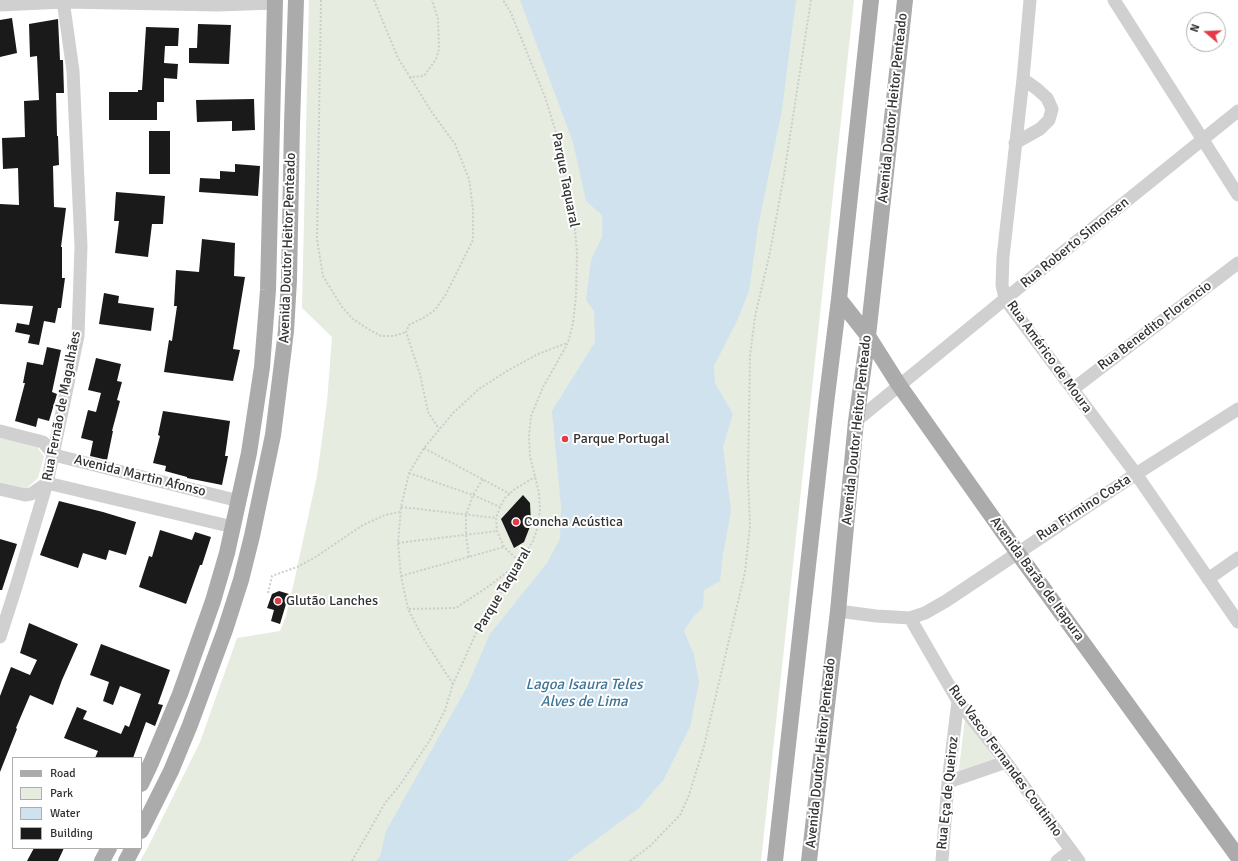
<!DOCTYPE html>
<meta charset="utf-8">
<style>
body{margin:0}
#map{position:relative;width:1238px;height:861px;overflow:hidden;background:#fff;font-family:Signika,sans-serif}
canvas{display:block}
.legend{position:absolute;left:12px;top:757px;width:130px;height:92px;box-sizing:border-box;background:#fff;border:1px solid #adadad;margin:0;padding:5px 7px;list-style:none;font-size:12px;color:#333}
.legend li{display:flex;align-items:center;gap:8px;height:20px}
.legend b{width:20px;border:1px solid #adadad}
.north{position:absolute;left:1186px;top:12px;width:40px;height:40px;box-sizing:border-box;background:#fff;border:1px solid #adadad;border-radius:50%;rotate:289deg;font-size:11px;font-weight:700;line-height:16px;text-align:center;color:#333}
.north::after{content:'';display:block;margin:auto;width:14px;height:18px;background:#e63946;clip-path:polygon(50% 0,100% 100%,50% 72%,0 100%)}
</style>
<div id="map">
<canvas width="1238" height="861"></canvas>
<ul class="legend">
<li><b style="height:5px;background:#ababab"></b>Road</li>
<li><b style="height:11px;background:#e6ecdf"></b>Park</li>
<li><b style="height:11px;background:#cfe2ee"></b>Water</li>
<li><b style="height:11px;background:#1a1a1a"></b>Building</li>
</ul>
<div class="north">N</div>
</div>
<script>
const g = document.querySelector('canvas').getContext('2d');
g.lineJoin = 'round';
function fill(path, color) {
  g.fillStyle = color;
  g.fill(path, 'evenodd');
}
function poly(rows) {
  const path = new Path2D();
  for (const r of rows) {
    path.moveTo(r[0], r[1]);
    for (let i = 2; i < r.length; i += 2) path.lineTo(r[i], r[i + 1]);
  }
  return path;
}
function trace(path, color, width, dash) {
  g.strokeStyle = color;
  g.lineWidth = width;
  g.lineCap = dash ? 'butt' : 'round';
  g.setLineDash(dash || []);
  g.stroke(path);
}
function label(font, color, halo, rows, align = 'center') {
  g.font = font + ' Signika,sans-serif';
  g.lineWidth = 4;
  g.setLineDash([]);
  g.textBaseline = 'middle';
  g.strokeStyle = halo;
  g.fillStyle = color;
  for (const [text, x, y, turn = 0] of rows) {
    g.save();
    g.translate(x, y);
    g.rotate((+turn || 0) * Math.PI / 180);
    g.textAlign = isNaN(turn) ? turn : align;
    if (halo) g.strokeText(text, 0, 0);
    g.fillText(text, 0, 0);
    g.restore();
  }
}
fill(poly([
 [309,0,854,0,761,861,140,861,148,847,200,742,237,638,280,631,286,616,294,582,317,476,327,402,332,337,302,308],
 [0,436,36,445,44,457,38,478,26,489,0,482],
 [965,719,996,761,958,776]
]), '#e6ecdf');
fill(poly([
 [520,0,796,0,782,110,758,227,749,291,737,321,714,366,715,383,733,414,723,447,731,511,723,554,720,581,704,590,703,607,693,617,684,631,694,655,699,682,690,727,664,779,639,808,567,861,376,861,380,857,386,831,467,687,490,634,547,563,560,539,561,506,552,411,595,342,594,311,586,300,591,260,602,237,602,215,586,201,573,142]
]), '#cfe2ee');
fill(poly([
 [12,18,17,53,0,57,0,20],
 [58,19,60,60,63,60,64,93,56,93,57,136,58,136,59,165,53,166,54,207,66,208,61,247,62,247,62,278,65,278,61,308,58,308,55,323,44,321,39,345,28,343,30,335,15,332,17,323,29,325,33,306,0,304,0,204,19,205,18,168,3,169,2,138,25,137,24,101,39,100,37,56,30,57,29,24],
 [198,24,231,25,229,64,189,63,189,48,197,48],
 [146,27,179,28,178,46,165,46,164,63,178,64,177,79,164,78,164,102,157,102,157,120,109,120,109,92,138,92,138,90,142,90],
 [254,99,255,130,232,131,232,121,197,122,196,100],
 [149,131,170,131,170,174,149,174],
 [235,164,260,166,258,196,199,192,200,178,220,179,220,171,235,172],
 [116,192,165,196,163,224,152,224,148,257,115,253,119,221,114,221],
 [202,239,235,243,234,276,245,277,233,349,240,350,233,381,164,372,169,340,172,341,177,306,174,306,176,270,199,272],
 [104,293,119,296,118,303,154,308,151,331,99,324],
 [47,347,61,350,52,392,57,394,49,421,38,418,36,427,15,421,25,383,23,383,27,362,43,365],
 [96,358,121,364,117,381,122,382,117,400,120,401,112,431,113,431,107,460,90,456,93,441,81,438,88,410,96,412,101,393,88,390],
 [163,411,230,421,225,456,228,456,222,485,187,478,187,477,165,471,166,466,153,463,160,436,158,435],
 [523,495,530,503,531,524,524,542,514,548,501,519],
 [59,501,103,512,136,522,126,555,109,550,106,560,83,553,78,568,40,555],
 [160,530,192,540,195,532,211,537,202,565,200,565,186,604,139,587,149,556,152,557],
 [0,539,17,544,2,590,0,590],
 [279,591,289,594,280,624,271,621,274,610,267,608,272,594],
 [29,623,78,644,62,680,53,705,30,695,16,728,17,729,0,772,0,696,11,667,30,675,37,660,20,653],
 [101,644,170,670,158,704,163,705,155,726,146,722,133,758,95,758,98,751,64,738,77,707,87,711,83,719,121,734,125,725,129,727,141,694,120,686,113,705,103,701,109,682,90,675],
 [34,848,64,848,58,861,27,861]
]), '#1a1a1a');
trace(poly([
 [321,0,317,239,323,276,342,307,353,319,368,329,381,336,394,336,406,332],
 [374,0,398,58,410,77,424,76,436,59,439,49,438,19,432,0],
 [410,77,431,111,455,144,469,179,473,209,473,240,446,294,435,310,425,317,409,325,406,332,420,374,428,412,439,429],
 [424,448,510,494],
 [409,473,473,495,500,507],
 [401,507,496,518],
 [398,543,497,531],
 [469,557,466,536,466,515,473,495,483,479],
 [401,576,504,547],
 [268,593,272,576,297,567,314,558,363,525,385,515,400,512],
 [409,609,456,608,489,586,520,562,504,547,497,531,496,518,500,507,505,498,515,489,535,477],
 [453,684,423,638,408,609,401,576,398,543,401,507,409,473,424,448,453,413,479,389,507,371,538,354,567,343],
 [352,861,385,803,400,785,430,740,445,710,453,684,481,622,506,585,533,541,538,526,540,509,539,493,530,456,529,436,531,416,543,387,568,343,573,323,576,296,577,252,573,208,555,129,545,97,511,13,503,0],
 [630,861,650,846,680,815,689,795,704,746,745,572,750,526,748,478,750,356,755,317,770,252,784,175,811,0]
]), '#cdcdcd', 2, [2, 2]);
trace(poly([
 [1030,0,1023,79,1003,257,1002,285,1005,299,1136,474,1238,622],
 [1114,0,1238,195],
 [0,5,64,2,218,5,275,3],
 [1015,143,1040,129,1049,120,1052,109,1047,98,1037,89,1023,79],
 [1073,389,1238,263],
 [856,421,1005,299,1238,111],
 [0,431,43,442,54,455,239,501],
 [0,489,25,495,31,494,47,483,233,527],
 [1208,579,1238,558],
 [838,611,876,616,894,617,910,618,925,613,946,601,1136,474,1238,409],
 [910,618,958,701,1006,762,1079,861],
 [0,637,16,587,47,483,78,336,81,246,73,71,63,0],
 [948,782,1006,762],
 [942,861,948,782,958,701],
 [1057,861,1071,850]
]), '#d0d0d0', 13);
trace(poly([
 [839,299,868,336,899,385,1017,552,1238,857],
 [141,784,151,763,180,694,213,601,227,553,249,453,262,367,268,290,275,0],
 [141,831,171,771,190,725,225,630,241,580,252,536,273,435,286,331,289,280,292,124,296,0],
 [102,861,109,848],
 [126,861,133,848],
 [775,861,826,404,839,299,871,0],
 [809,861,838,611,856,421,868,336,905,0]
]), '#ababab', 16);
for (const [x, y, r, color] of [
 [565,439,4,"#e63946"],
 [516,522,4,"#e63946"],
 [278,601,4,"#e63946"]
]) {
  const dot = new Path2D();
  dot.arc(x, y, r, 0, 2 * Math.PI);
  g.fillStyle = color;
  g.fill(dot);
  trace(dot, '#fff', 1.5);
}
label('14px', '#333', '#fff', [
 ["Avenida Doutor Heitor Penteado",893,108,-84],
 ["Parque Taquaral",565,180,79],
 ["Rua Roberto Simonsen",1075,243,-39],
 ["Avenida Doutor Heitor Penteado",288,248,-88],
 ["Rua Benedito Florencio",1155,326,-37],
 ["Rua Américo de Moura",1049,357,54],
 ["Rua Fernão de Magalhães",62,406,-79],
 ["Avenida Doutor Heitor Penteado",857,430,-84],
 ["Avenida Martin Afonso",140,476,14],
 ["Rua Firmino Costa",1084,508,-33],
 ["Avenida Barão de Itapura",1037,579,54],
 ["Parque Taquaral",503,590,-59],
 ["Avenida Doutor Heitor Penteado",821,753,-84],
 ["Rua Vasco Fernandes Coutinho",1005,761,54],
 ["Rua Eça de Queiroz",948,793,-84]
]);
label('14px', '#333', '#fff', [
 ["Parque Portugal",573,439],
 ["Concha Acústica",524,522],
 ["Glutão Lanches",286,601]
], 'left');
label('italic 15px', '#3f7597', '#fff', [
 ["Lagoa Isaura Teles",584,685],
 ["Alves de Lima",584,702]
]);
</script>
